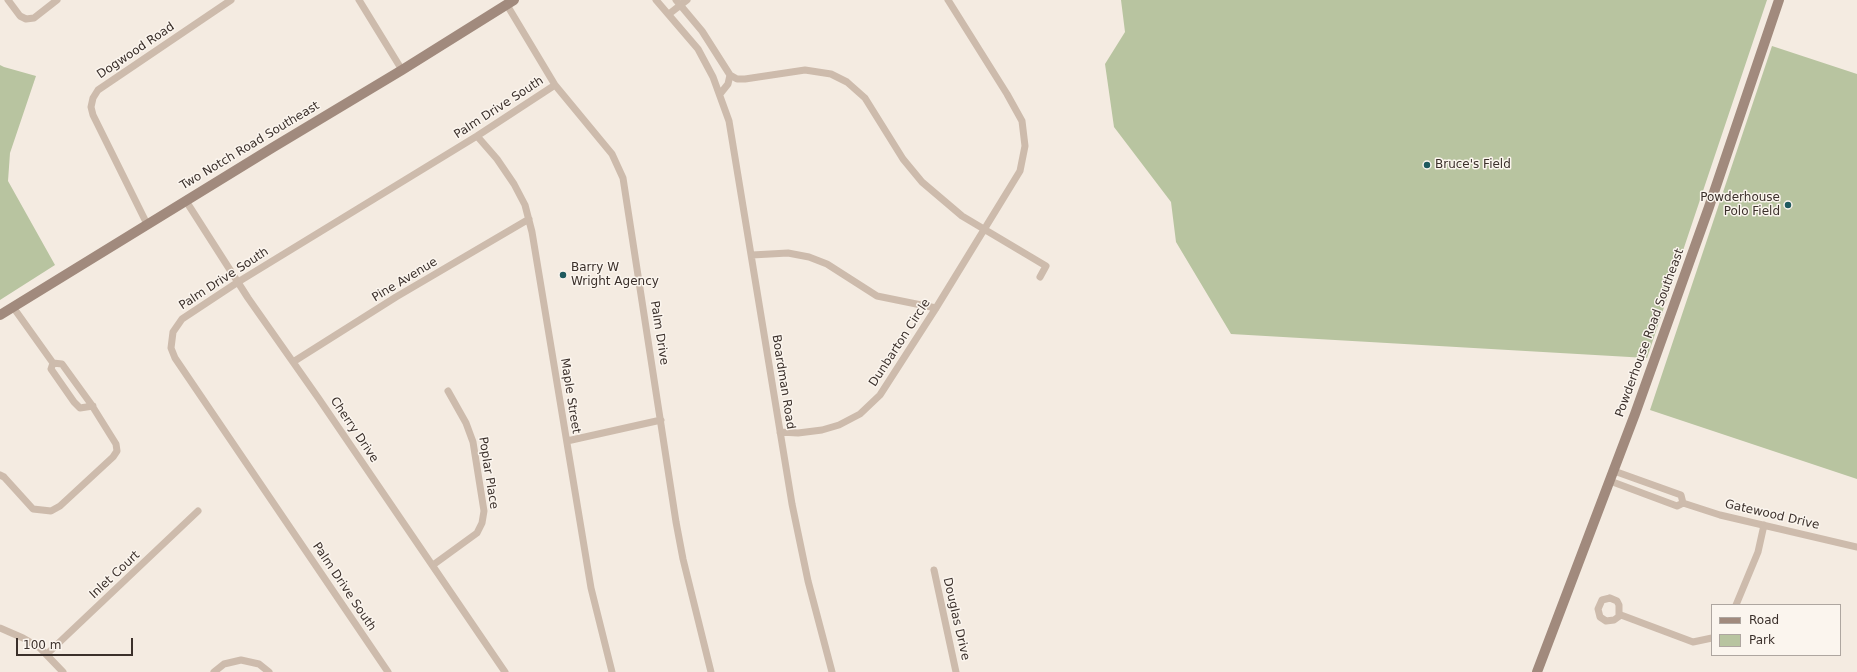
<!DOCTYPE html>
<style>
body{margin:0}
#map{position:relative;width:1857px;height:672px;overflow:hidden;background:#f4ebe1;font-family:"DejaVu Sans",sans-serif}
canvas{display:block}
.legend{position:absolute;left:1711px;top:604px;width:130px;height:52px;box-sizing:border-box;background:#fbf5ee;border:1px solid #aea6a0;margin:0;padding:5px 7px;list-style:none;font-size:12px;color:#3b302b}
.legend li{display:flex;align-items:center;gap:8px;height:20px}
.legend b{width:20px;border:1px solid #aea6a0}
.scale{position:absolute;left:16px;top:638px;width:117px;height:18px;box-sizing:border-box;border:2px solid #3b302b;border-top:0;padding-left:5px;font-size:12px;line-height:14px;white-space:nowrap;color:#3b302b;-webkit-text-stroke:3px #fbf5ee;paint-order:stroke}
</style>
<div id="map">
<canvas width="1857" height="672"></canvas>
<ul class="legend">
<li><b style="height:5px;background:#a18a7d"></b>Road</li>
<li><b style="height:11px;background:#b8c4a0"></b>Park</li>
</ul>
<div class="scale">100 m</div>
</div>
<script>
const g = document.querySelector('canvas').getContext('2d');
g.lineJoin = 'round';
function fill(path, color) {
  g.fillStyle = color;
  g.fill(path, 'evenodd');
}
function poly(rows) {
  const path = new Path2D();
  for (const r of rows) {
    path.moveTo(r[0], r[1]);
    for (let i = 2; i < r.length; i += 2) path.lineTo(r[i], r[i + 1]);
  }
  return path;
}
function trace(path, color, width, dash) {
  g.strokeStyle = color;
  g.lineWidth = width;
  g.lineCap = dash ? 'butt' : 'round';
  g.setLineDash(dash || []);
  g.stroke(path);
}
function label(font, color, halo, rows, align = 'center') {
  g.font = font + ' "DejaVu Sans",sans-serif';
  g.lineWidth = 3;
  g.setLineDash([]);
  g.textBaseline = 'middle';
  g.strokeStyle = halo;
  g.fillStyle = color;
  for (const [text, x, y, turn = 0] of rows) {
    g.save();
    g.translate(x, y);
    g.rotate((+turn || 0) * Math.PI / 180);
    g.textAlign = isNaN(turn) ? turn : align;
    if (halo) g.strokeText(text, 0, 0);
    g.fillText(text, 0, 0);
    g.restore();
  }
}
fill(poly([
 [1121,0,1767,0,1647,358,1231,334,1176,242,1171,202,1114,127,1105,64,1125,32],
 [1772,46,1857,74,1857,479,1650,410],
 [0,65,4,67,36,76,10,153,8,181,55,265,0,300]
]), '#b8c4a0');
trace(poly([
 [8,0,20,16,26,19,34,18,57,0],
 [359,0,402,70],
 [656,0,698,49,713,77,729,121,792,504,808,581,832,672],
 [676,0,702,31,730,75,728,84,720,94],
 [507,5,555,85,612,154,623,178,676,522,683,559,711,672],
 [669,14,687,0],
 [730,75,737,79,745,79,805,70,831,74,847,82,865,98,903,159,922,182,962,216,1046,266,1040,277],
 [477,136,497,159,514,184,525,205,532,232,591,588,612,672],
 [186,201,248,298,319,399,505,672],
 [147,224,93,115,91,107,93,98,98,90,231,0],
 [752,255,788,253,809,257,827,264,877,296,936,308],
 [293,362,396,297,529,219],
 [53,363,51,369,74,402,80,408,93,406],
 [780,432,798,433,822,430,839,425,860,414,880,395,936,308,1020,171,1025,146,1022,121,1007,94,948,0],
 [567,441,661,420],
 [0,475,4,477,33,509,51,511,60,506,113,457,117,451,116,444,91,404,62,364,53,363,13,307],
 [1610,481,1677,506,1683,503,1681,495,1614,471],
 [1683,503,1720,515,1857,547],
 [433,565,477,533,482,523,484,511,473,442,466,423,448,391],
 [934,570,956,672],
 [1610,598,1617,601,1619,605,1619,615,1621,615,1614,620,1606,621,1600,617,1598,609,1602,600,1610,598],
 [1736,605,1758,552,1764,525],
 [1621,615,1693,642,1712,638],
 [0,628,23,638,40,648,63,672],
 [47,654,198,511],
 [214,672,224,664,241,660,259,664,269,672],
 [388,672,175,358,171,348,173,332,182,319,238,282,477,136,555,85]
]), '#cdbbac', 7);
trace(poly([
 [0,315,272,148,402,70,514,0],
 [1537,672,1635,414,1709,207,1779,0]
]), '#a18a7d', 10);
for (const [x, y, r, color] of [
 [1427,165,4,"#1f5a5e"],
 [1788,205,4,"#1f5a5e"],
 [563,275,4,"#1f5a5e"]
]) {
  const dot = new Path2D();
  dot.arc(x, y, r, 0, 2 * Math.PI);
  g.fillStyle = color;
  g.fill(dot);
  trace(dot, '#fbf5ee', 1.5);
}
label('12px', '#3b302b', '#fbf5ee', [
 ["Dogwood Road",136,51,-34],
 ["Palm Drive South",499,108,-33],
 ["Two Notch Road Southeast",250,146,-31],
 ["Palm Drive South",224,279,-33],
 ["Pine Avenue",405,280,-31],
 ["Palm Drive",659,333,81],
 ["Powderhouse Road Southeast",1650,333,-70],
 ["Dunbarton Circle",900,343,-57],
 ["Boardman Road",783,382,81],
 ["Maple Street",570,396,81],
 ["Cherry Drive",354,430,56],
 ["Poplar Place",488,473,81],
 ["Gatewood Drive",1772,515,13],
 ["Inlet Court",115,575,-43],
 ["Palm Drive South",344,587,56],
 ["Douglas Drive",956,619,77]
]);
label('12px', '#3b302b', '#fbf5ee', [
 ["Bruce's Field",1435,165],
 ["Powderhouse",1780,198,"right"],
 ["Polo Field",1780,212,"right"],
 ["Barry W",571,268],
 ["Wright Agency",571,282]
], 'left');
</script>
